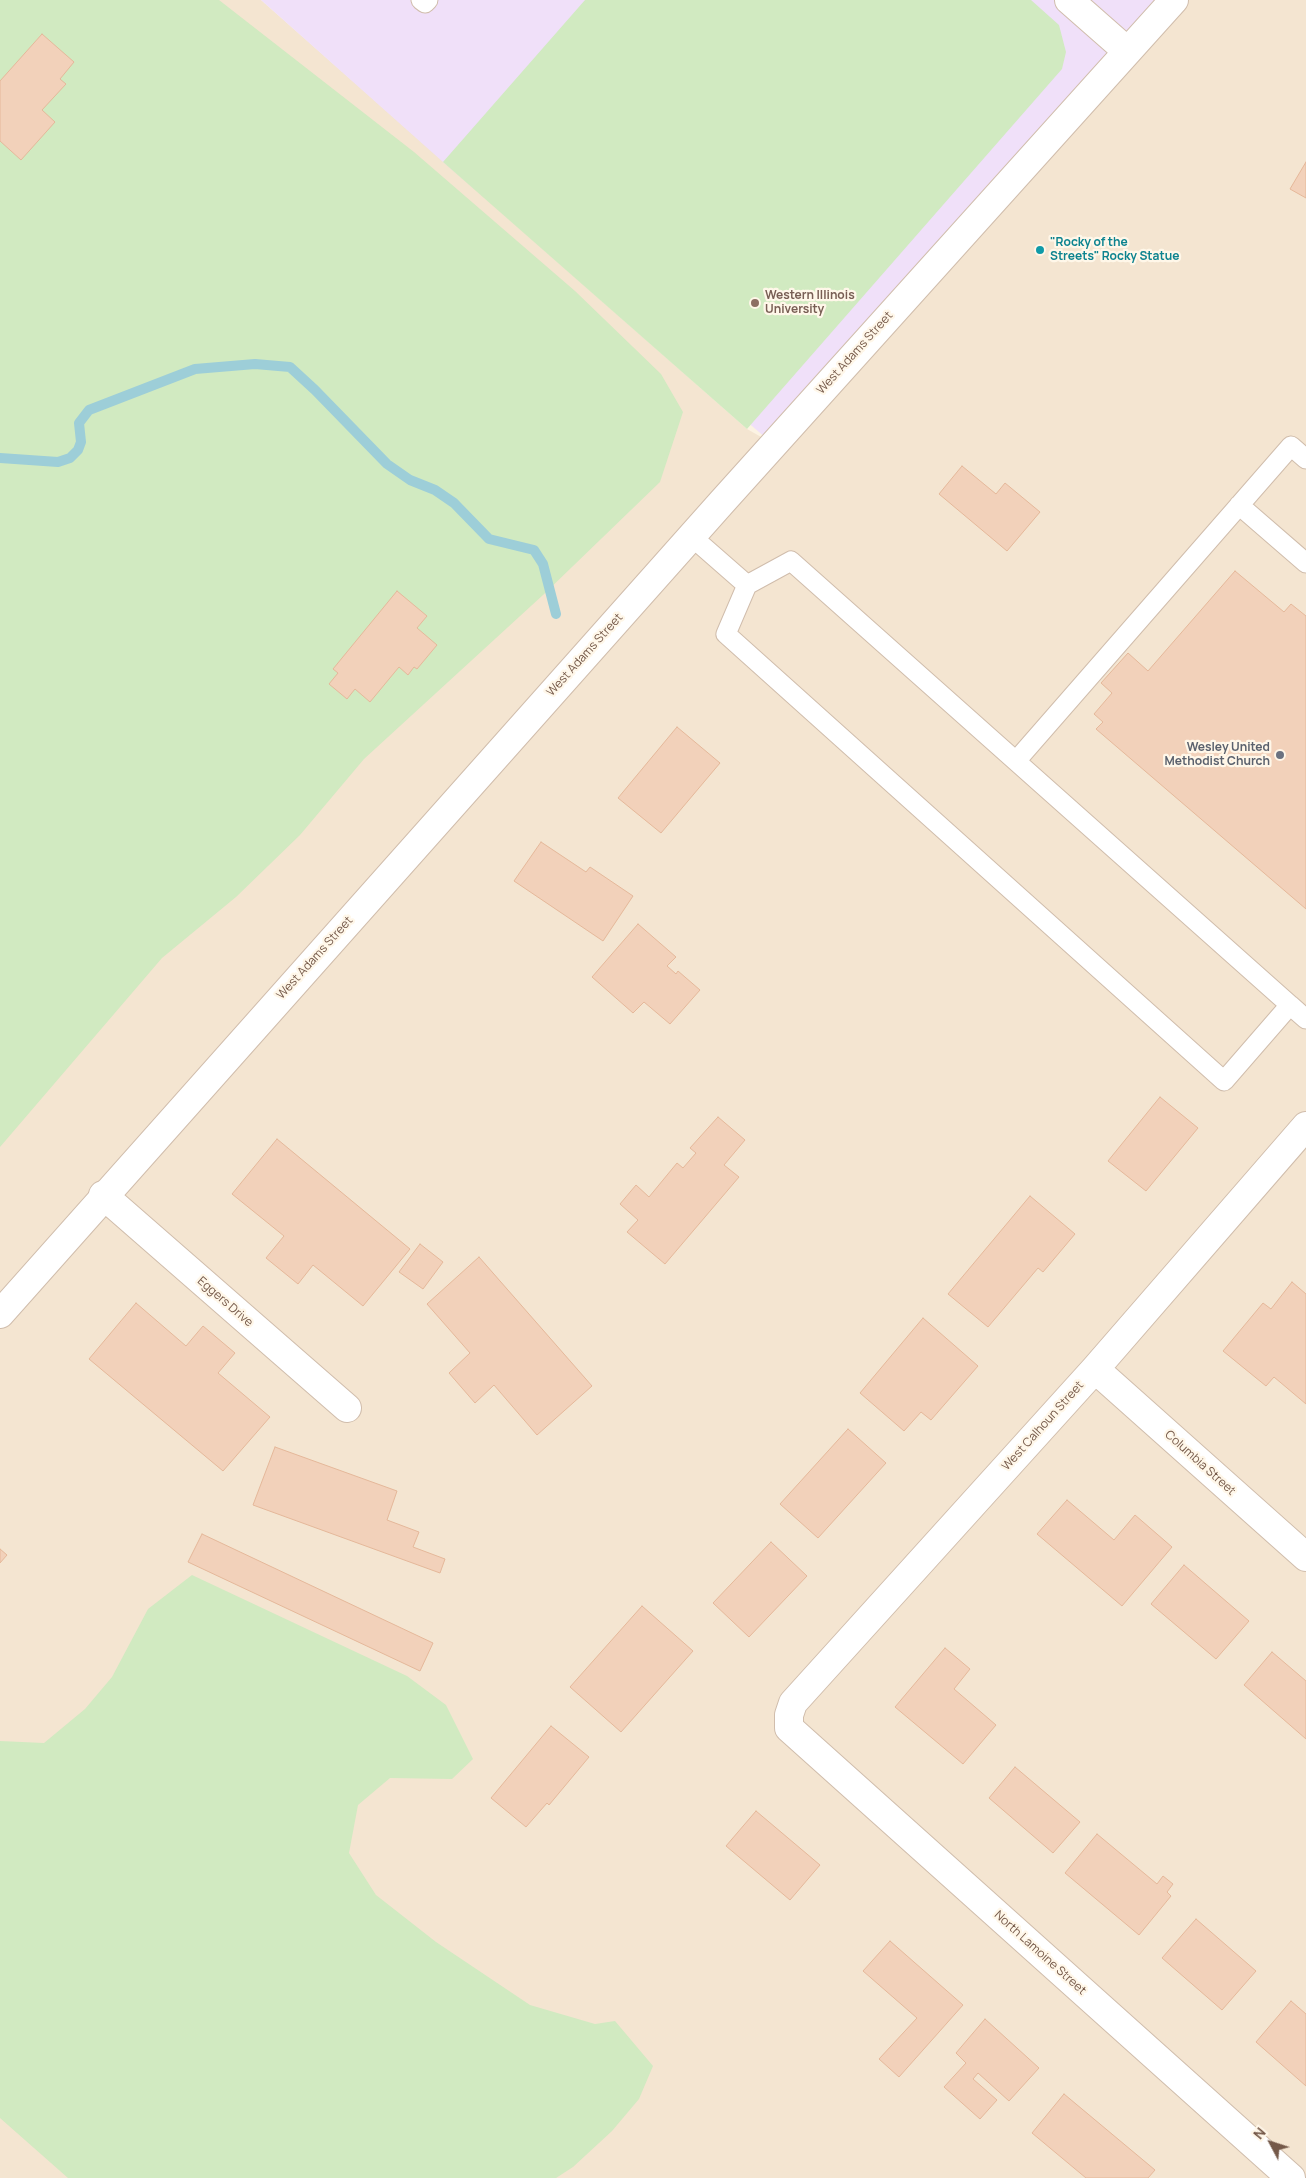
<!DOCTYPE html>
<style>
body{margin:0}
#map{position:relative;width:1306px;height:2178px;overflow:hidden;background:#fcf3e3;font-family:Manrope,sans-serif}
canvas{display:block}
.north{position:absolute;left:1246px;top:2118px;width:50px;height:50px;-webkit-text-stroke:4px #fff7e9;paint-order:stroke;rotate:310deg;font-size:14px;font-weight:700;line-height:20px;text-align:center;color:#755949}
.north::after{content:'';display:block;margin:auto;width:18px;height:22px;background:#755949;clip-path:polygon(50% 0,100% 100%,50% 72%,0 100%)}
</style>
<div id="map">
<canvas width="1306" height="2178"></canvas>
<div class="north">N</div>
</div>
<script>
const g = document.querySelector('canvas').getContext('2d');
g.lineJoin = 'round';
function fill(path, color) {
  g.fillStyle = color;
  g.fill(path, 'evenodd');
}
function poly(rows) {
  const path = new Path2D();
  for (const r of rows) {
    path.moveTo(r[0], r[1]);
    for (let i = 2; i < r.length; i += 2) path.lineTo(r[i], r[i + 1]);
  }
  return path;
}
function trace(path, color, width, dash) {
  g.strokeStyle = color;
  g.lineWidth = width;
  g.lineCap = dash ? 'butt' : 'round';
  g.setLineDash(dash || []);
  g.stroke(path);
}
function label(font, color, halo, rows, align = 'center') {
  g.font = font + ' Manrope,sans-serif';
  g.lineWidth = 4.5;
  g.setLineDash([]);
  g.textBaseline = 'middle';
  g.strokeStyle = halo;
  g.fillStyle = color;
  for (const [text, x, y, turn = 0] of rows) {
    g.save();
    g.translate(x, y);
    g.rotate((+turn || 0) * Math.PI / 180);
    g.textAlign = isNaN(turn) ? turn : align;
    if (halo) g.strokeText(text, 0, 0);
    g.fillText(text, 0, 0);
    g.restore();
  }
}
fill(poly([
 [0,0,261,0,747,429,770,442,1174,0,1306,0,1306,2178,0,2178]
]), '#f4e5d1');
fill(poly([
 [261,0,1175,0,773,444,443,162]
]), '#f0e0f9');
fill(poly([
 [0,0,219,0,414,152,575,291,661,374,683,412,660,482,543,595,364,759,300,835,236,897,162,958,0,1147],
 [585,0,1031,0,1059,25,1066,52,1062,69,747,429,443,162],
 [192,1575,407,1676,446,1705,473,1759,452,1779,390,1778,358,1805,349,1853,376,1895,436,1942,530,2005,595,2024,615,2021,653,2066,639,2099,612,2131,573,2167,556,2178,68,2178,0,2118,0,1741,44,1743,85,1709,112,1677,148,1609]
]), '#d1eac1');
trace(poly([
 [0,458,58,462,70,458,78,450,81,442,79,423,89,410,195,369,255,364,290,367,315,390,387,464,410,480,435,490,454,503,489,539,534,550,543,564,556,614]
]), '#9dced8', 10);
const building = poly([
 [42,34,74,62,60,79,66,84,42,110,55,122,21,160,0,141,0,81,42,34],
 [1306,162,1306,198,1290,189,1306,162],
 [962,466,996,494,1005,483,1040,512,1007,551,939,494,962,466],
 [1235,571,1284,612,1291,604,1306,616,1306,909,1096,729,1103,722,1094,714,1112,693,1101,683,1128,653,1148,671,1235,571],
 [397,591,427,616,417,628,437,645,417,669,414,667,408,675,399,667,370,702,355,689,347,699,329,684,338,673,333,669,397,591],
 [677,727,720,763,661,833,618,798,677,727],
 [541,842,586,872,590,867,633,896,603,941,514,881,541,842],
 [638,924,676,957,667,966,676,974,678,971,700,990,670,1024,644,1002,633,1013,592,977,638,924],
 [1160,1097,1198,1128,1146,1191,1108,1161,1160,1097],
 [718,1117,745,1140,724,1165,739,1177,665,1264,627,1232,638,1220,620,1204,636,1185,649,1197,677,1163,683,1168,696,1153,690,1148,718,1117],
 [277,1139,410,1249,363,1306,313,1265,298,1284,266,1258,284,1236,232,1194,277,1139],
 [1030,1196,1075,1234,1043,1272,1038,1268,988,1327,948,1294,1030,1196],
 [420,1244,443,1262,423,1289,399,1272,420,1244],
 [479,1257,592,1386,537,1435,494,1385,475,1403,449,1373,470,1353,427,1304,479,1257],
 [1292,1282,1306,1294,1306,1404,1274,1377,1266,1386,1223,1351,1263,1303,1271,1309,1292,1282],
 [136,1303,186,1346,203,1326,235,1353,218,1373,270,1417,223,1471,89,1359,136,1303],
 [923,1318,978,1366,931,1420,921,1412,904,1431,860,1393,923,1318],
 [848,1429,886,1463,818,1538,780,1504,848,1429],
 [275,1447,397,1491,387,1520,419,1532,413,1547,445,1559,440,1573,253,1505,275,1447],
 [1067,1500,1114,1540,1135,1515,1172,1547,1122,1606,1037,1534,1067,1500],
 [202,1534,433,1643,420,1671,188,1562,202,1534],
 [771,1542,807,1576,749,1637,713,1603,771,1542],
 [0,1549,7,1555,0,1563,0,1549],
 [1184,1565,1249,1621,1216,1659,1151,1604,1184,1565],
 [642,1606,693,1651,621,1732,570,1687,642,1606],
 [945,1648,970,1669,954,1689,996,1725,963,1764,895,1707,945,1648],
 [1272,1652,1306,1681,1306,1739,1244,1685,1272,1652],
 [551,1726,589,1757,549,1805,547,1803,526,1827,491,1798,551,1726],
 [1015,1767,1080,1822,1053,1853,989,1798,1015,1767],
 [756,1811,820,1865,790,1900,726,1846,756,1811],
 [1097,1834,1157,1884,1163,1876,1173,1884,1167,1892,1171,1896,1139,1935,1065,1873,1097,1834],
 [1196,1919,1256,1971,1222,2010,1162,1958,1196,1919],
 [890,1941,963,2005,899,2077,879,2059,917,2018,863,1971,890,1941],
 [1291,2001,1306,2014,1306,2086,1256,2042,1291,2001],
 [985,2019,1039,2068,1009,2101,978,2073,973,2079,997,2100,980,2119,944,2087,966,2063,956,2053,985,2019],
 [1064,2094,1155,2170,1148,2178,1086,2178,1032,2133,1064,2094]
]);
fill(building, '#f2d1ba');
trace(building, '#e5b89a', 1);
const service = poly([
 [421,0,425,3,428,0],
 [1239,505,1306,563],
 [691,536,747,585,726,634,1224,1081,1290,1005,791,561,747,585],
 [1016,761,1291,446,1306,459],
 [1290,1005,1306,1019]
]);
const minor = poly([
 [103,1195,347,1408],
 [1095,1369,1306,1557],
 [1291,2178,789,1728,789,1715,793,1703,1095,1369,1306,1126]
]);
const tertiary = poly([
 [1069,0,1127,51],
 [0,1314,722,502,1174,0]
]);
trace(service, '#d0bdac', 21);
trace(minor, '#d0bdac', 30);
trace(tertiary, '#d0bdac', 30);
trace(service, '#fff', 19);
trace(minor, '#fff', 28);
trace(tertiary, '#fff', 28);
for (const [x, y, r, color] of [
 [1040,250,5,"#0f9aa8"],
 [755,303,5,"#8d6e63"],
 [1280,755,5,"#6b7280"]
]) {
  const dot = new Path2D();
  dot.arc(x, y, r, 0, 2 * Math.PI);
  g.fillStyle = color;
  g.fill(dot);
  trace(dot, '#fff7e9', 2);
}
label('bold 12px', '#0d838f', '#fff7e9', [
 ["\"Rocky of the",1050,243],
 ["Streets\" Rocky Statue",1050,257]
], 'left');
label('bold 12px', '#785e54', '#fff7e9', [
 ["Western Illinois",765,296],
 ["University",765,310]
], 'left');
label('12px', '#755949', '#fff7e9', [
 ["West Adams Street",855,353,-48],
 ["West Adams Street",585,655,-48],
 ["West Adams Street",315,958,-48],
 ["Eggers Drive",225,1302,41],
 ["West Calhoun Street",1043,1426,-48],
 ["Columbia Street",1200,1463,42],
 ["North Lamoine Street",1040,1953,42]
]);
label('bold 12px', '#5b616d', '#fff7e9', [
 ["Wesley United",1270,748],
 ["Methodist Church",1270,762]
], 'right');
</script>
